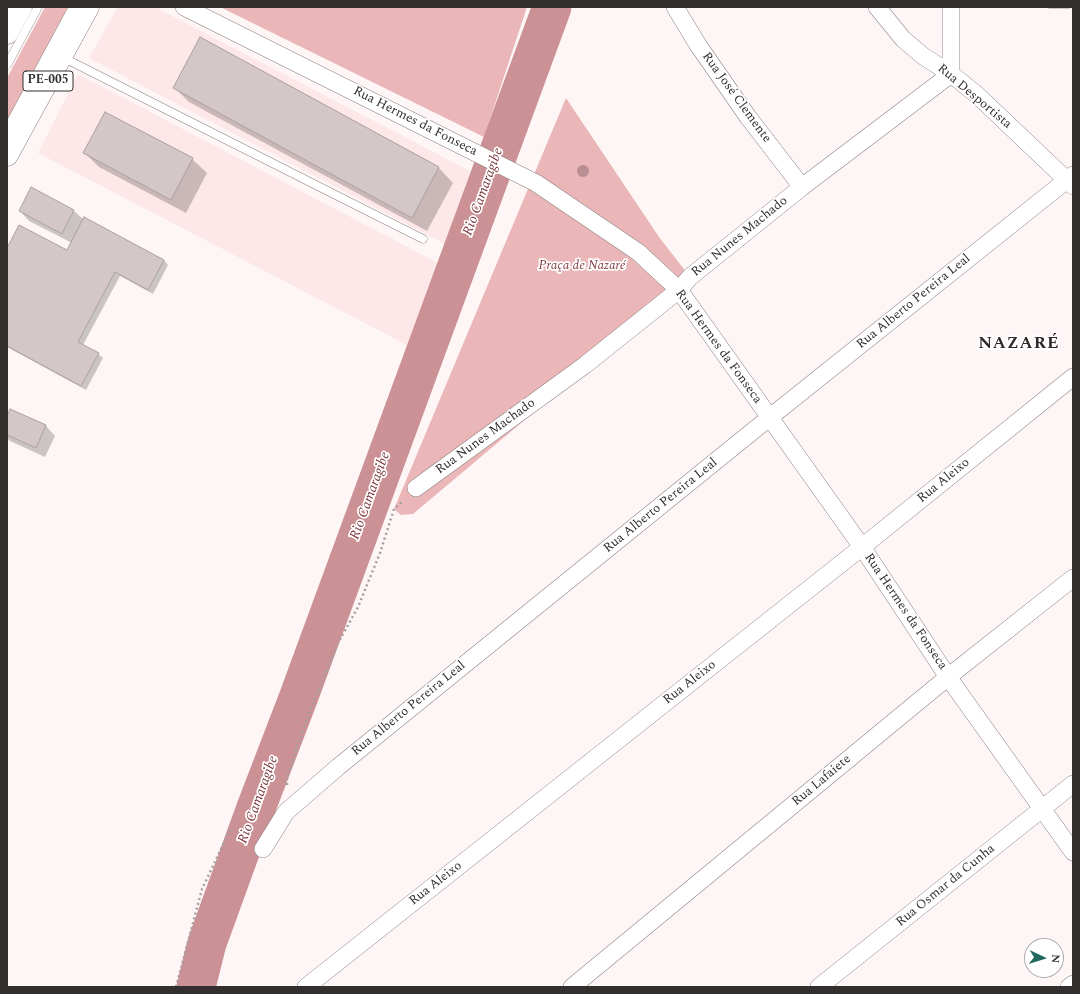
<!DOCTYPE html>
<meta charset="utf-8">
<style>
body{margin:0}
#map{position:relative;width:1080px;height:994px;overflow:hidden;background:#fef6f6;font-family:Spectral,serif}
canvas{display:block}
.frame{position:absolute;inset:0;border:8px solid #342f2f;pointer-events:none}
.north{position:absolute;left:1024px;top:938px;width:40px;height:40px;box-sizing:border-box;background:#fff;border:1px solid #aeacac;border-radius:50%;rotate:94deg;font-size:11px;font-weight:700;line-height:16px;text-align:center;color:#342f2f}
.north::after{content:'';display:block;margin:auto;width:14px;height:18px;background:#21695f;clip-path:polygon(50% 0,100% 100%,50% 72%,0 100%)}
</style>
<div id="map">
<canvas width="1080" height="994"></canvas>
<div class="frame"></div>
<div class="north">N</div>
</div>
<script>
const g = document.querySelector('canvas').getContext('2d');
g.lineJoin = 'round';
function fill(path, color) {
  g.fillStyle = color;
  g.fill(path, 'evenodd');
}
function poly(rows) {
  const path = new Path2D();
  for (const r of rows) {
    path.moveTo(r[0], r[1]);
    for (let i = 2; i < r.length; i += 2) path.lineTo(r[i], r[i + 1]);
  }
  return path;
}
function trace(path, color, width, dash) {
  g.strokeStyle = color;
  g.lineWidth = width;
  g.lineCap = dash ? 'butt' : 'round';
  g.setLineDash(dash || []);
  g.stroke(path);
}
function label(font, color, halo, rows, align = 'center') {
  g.font = font + ' Spectral,serif';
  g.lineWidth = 3.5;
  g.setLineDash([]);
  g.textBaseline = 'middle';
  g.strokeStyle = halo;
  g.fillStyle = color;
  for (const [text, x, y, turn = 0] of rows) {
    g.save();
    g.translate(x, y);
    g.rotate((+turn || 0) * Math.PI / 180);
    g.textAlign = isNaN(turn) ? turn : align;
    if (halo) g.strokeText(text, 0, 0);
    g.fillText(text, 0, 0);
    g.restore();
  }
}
fill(poly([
 [118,7,155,7,470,171,445,244,89,58],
 [78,74,438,263,409,346,38,153]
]), '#fde7e8');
fill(poly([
 [45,7,68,7,7,121,7,78],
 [220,7,527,7,484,137],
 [566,98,659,237,690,277,679,290,413,514,401,515,394,509]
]), '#eab6b8');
fill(poly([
 [1047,7,1070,7,1070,9,1049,9],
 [201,38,439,168,453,183,427,231,189,102,174,87],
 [85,153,192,159,207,173,186,213,99,167],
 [32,188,74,211,84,220,164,260,168,265,153,294,120,276,83,345,98,354,103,358,86,390,7,347,7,250,67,252,72,243,29,221,20,211],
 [11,410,46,426,55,436,45,457,10,441,7,438,7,418]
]), '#0003');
trace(poly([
 [196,987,207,943,256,808,299,696,552,7]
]), '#cb9194', 39);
const building = poly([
 [200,37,439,167,412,218,173,88,200,37],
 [105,112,193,158,171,200,83,153,105,112],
 [31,187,74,210,62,234,19,211,31,187],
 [84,217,164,260,148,290,115,272,78,342,99,353,81,386,7,346,7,248,19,225,67,250,84,217],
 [10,409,46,425,36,448,7,435,7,416,10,409]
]);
fill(building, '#d4c7c7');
trace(building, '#ab9f9f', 1);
const lane = poly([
 [62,57,423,239],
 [7,65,38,7],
 [7,129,73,7]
]);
const street = poly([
 [184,7,536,183,638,252,679,290,862,547,948,677,1073,852],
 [675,7,698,45,748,117,802,187],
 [877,7,903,39,923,56,951,74,976,94,1073,186],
 [416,488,585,365,679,290,690,277,802,187,951,74,951,7],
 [263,849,286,812,338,767,769,418,1073,175],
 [306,987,862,547,1073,377],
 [572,987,948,677,1073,578],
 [819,987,1073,784],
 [1069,987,1073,984]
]);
const primary = poly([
 [7,33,21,7],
 [7,155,88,7]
]);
trace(lane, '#8d8181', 9);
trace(street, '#8d8181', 18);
trace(primary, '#8d8181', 23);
trace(poly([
 [287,785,287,778,297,747,315,698,337,645,358,607,380,553,394,509,403,501],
 [176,987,202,889,231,828]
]), '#a69f9f', 2.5, [2, 3]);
trace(lane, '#fff', 8);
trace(street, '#fff', 17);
trace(primary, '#fff', 22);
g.fillStyle = '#ba8f93';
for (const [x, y] of [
 [583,171]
]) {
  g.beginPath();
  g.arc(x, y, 6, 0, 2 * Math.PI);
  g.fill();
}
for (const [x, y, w] of [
 [48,81,50]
]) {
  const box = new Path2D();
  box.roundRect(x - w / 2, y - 10, w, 20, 3);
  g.fillStyle = '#fff';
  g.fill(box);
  trace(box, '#342f2f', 1);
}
label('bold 12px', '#342f2f', null, [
 ["PE-005",48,81]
]);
label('13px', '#342f2f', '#fff', [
 ["Rua Desportista",974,97,40],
 ["Rua José Clemente",736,98,54],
 ["Rua Hermes da Fonseca",415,122,27],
 ["Rua Nunes Machado",740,237,-39],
 ["Rua Alberto Pereira Leal",914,302,-39],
 ["Rua Hermes da Fonseca",718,347,54],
 ["Rua Nunes Machado",486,437,-36],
 ["Rua Aleixo",944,481,-39],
 ["Rua Alberto Pereira Leal",661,506,-39],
 ["Rua Hermes da Fonseca",905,612,56],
 ["Rua Aleixo",690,683,-38],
 ["Rua Alberto Pereira Leal",409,709,-39],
 ["Rua Lafaiete",822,781,-40],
 ["Rua Aleixo",436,884,-38],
 ["Rua Osmar da Cunha",946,886,-39]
]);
label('italic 13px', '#833b42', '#fff', [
 ["Praça de Nazaré",582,266]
]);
label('italic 14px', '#7b343b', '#fff', [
 ["Rio Camaragibe",484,192,-70],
 ["Rio Camaragibe",371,496,-70],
 ["Rio Camaragibe",259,800,-70]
]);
g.letterSpacing = '1px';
label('bold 17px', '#312828', '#fff', [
 ["NAZARÉ",1019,345]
]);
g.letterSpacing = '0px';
</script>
